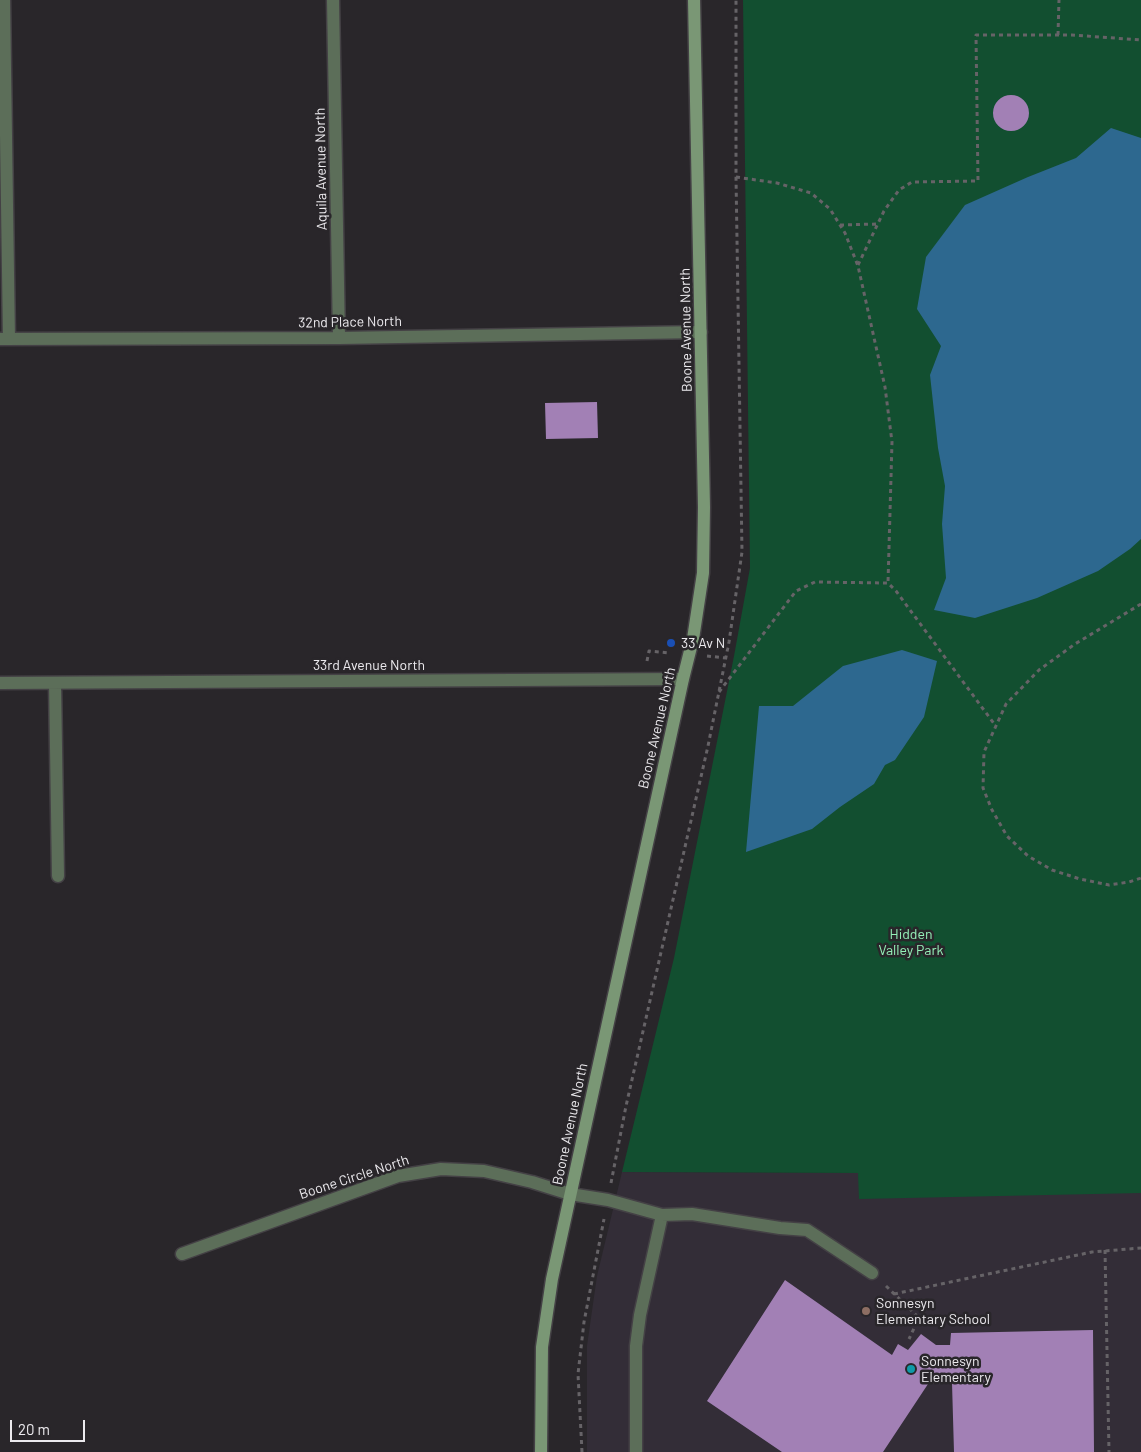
<!DOCTYPE html>
<style>
body{margin:0}
#map{position:relative;width:1141px;height:1452px;overflow:hidden;background:#29262a;font-family:Barlow,sans-serif}
canvas{display:block}
.scale{position:absolute;left:10px;top:1420px;width:75px;height:22px;box-sizing:border-box;border:2px solid #eceaee;border-top:0;padding-left:6px;font-size:15px;line-height:18px;white-space:nowrap;color:#eceaee;-webkit-text-stroke:4px #29262a;paint-order:stroke}
</style>
<div id="map">
<canvas width="1141" height="1452"></canvas>
<div class="scale">20 m</div>
</div>
<script>
const g = document.querySelector('canvas').getContext('2d');
g.lineJoin = 'round';
function fill(path, color) {
  g.fillStyle = color;
  g.fill(path, 'evenodd');
}
function poly(rows) {
  const path = new Path2D();
  for (const r of rows) {
    if (r.length === 3) {
      path.moveTo(r[0] + r[2], r[1]);
      path.arc(r[0], r[1], r[2], 0, 2 * Math.PI);
      continue;
    }
    path.moveTo(r[0], r[1]);
    for (let i = 2; i < r.length; i += 2) path.lineTo(r[i], r[i + 1]);
  }
  return path;
}
function trace(path, color, width, dash) {
  g.strokeStyle = color;
  g.lineWidth = width;
  g.lineCap = dash ? 'butt' : 'round';
  g.setLineDash(dash || []);
  g.stroke(path);
}
function label(font, color, halo, rows, align = 'center') {
  g.font = font + ' Barlow,sans-serif';
  g.lineWidth = 5;
  g.setLineDash([]);
  g.textBaseline = 'middle';
  g.strokeStyle = halo;
  g.fillStyle = color;
  for (const [text, x, y, turn = 0] of rows) {
    g.save();
    g.translate(x, y);
    g.rotate((+turn || 0) * Math.PI / 180);
    g.textAlign = isNaN(turn) ? turn : align;
    if (halo) g.strokeText(text, 0, 0);
    g.fillText(text, 0, 0);
    g.restore();
  }
}
fill(poly([
 [622,1172,1141,1174,1141,1452,587,1452,587,1346,597,1276]
]), '#332d37');
fill(poly([
 [743,0,1141,0,1141,1193,859,1199,858,1173,622,1172,674,958,734,656,750,568]
]), '#124f30');
fill(poly([
 [1111,128,1141,138,1141,539,1130,549,1098,571,1037,598,975,618,934,610,946,578,942,524,945,486,938,448,930,375,941,346,917,309,926,257,965,205,1028,177,1076,158],
 [902,650,937,661,924,717,895,760,885,765,874,784,840,807,812,829,746,852,759,706,793,706,843,666]
]), '#2d688f');
fill(poly([
 [1011,113,18],
 [597,402,598,438,546,439,545,403],
 [785,1280,892,1355,898,1344,908,1350,921,1334,936,1345,950,1345,951,1333,1093,1330,1094,1452,954,1452,952,1383,928,1384,883,1452,782,1452,707,1401]
]), '#a280b5');
const lane = poly([
 [570,1194,608,1200,662,1215,640,1315,636,1346,636,1452],
 [662,1215,692,1214,780,1228,807,1230,872,1273]
]);
const street = poly([
 [4,0,9,339],
 [333,0,339,338],
 [0,339,339,338,701,332],
 [0,683,683,679],
 [55,683,58,876],
 [182,1254,398,1176,441,1169,484,1171,532,1182,570,1194]
]);
const secondary = poly([
 [541,1452,542,1347,552,1279,683,679,693,639,703,573,704,507,694,0]
]);
trace(lane, '#444145', 15);
trace(street, '#444145', 15);
trace(secondary, '#444145', 15);
trace(poly([
 [1058,35,1059,0],
 [736,177,777,183,811,193,830,209,845,233,858,266,885,387,892,442,888,583],
 [840,225,877,224],
 [858,265,884,211,899,190,912,182,978,181,976,35,1072,35,1141,40],
 [1141,604,1075,644,1039,670,1006,704,984,752,983,788,992,810,1007,836,1028,856,1052,870,1080,879,1109,885,1129,882,1141,878],
 [707,656,726,658],
 [647,661,649,651,670,653],
 [719,692,796,591,815,582,888,583,896,591,995,725],
 [611,1183,626,1106,708,746,729,642,742,552,736,177,736,0],
 [1105,1250,1109,1452],
 [886,1286,916,1315,916,1324,909,1339],
 [894,1294,1092,1252,1141,1248],
 [582,1452,578,1374,584,1322,604,1219]
]), '#666367', 3, [4, 4]);
trace(lane, '#5c6e59', 12);
trace(street, '#5c6e59', 12);
trace(secondary, '#7a9775', 12);
for (const [x, y, r, color] of [
 [671,643,5,"#1a4fb4"],
 [866,1311,5,"#8d6e63"],
 [911,1369,5,"#0f9aa8"]
]) {
  const dot = new Path2D();
  dot.arc(x, y, r, 0, 2 * Math.PI);
  g.fillStyle = color;
  g.fill(dot);
  trace(dot, '#29262a', 2);
}
label('14px', '#eceaee', '#29262a', [
 ["Aquila Avenue North",321,169,-91],
 ["32nd Place North",350,322,-1],
 ["Boone Avenue North",686,330,-91],
 ["33rd Avenue North",369,665],
 ["Boone Avenue North",657,728,-77],
 ["Boone Avenue North",570,1124,-78],
 ["Boone Circle North",354,1177,-18]
]);
label('14px', '#eceaee', '#29262a', [
 ["33 Av N",681,643],
 ["Sonnesyn",876,1303],
 ["Elementary School",876,1319],
 ["Sonnesyn",921,1361],
 ["Elementary",921,1377]
], 'left');
label('14px', '#95f0b8', '#29262a', [
 ["Hidden",911,934],
 ["Valley Park",911,950]
]);
</script>
